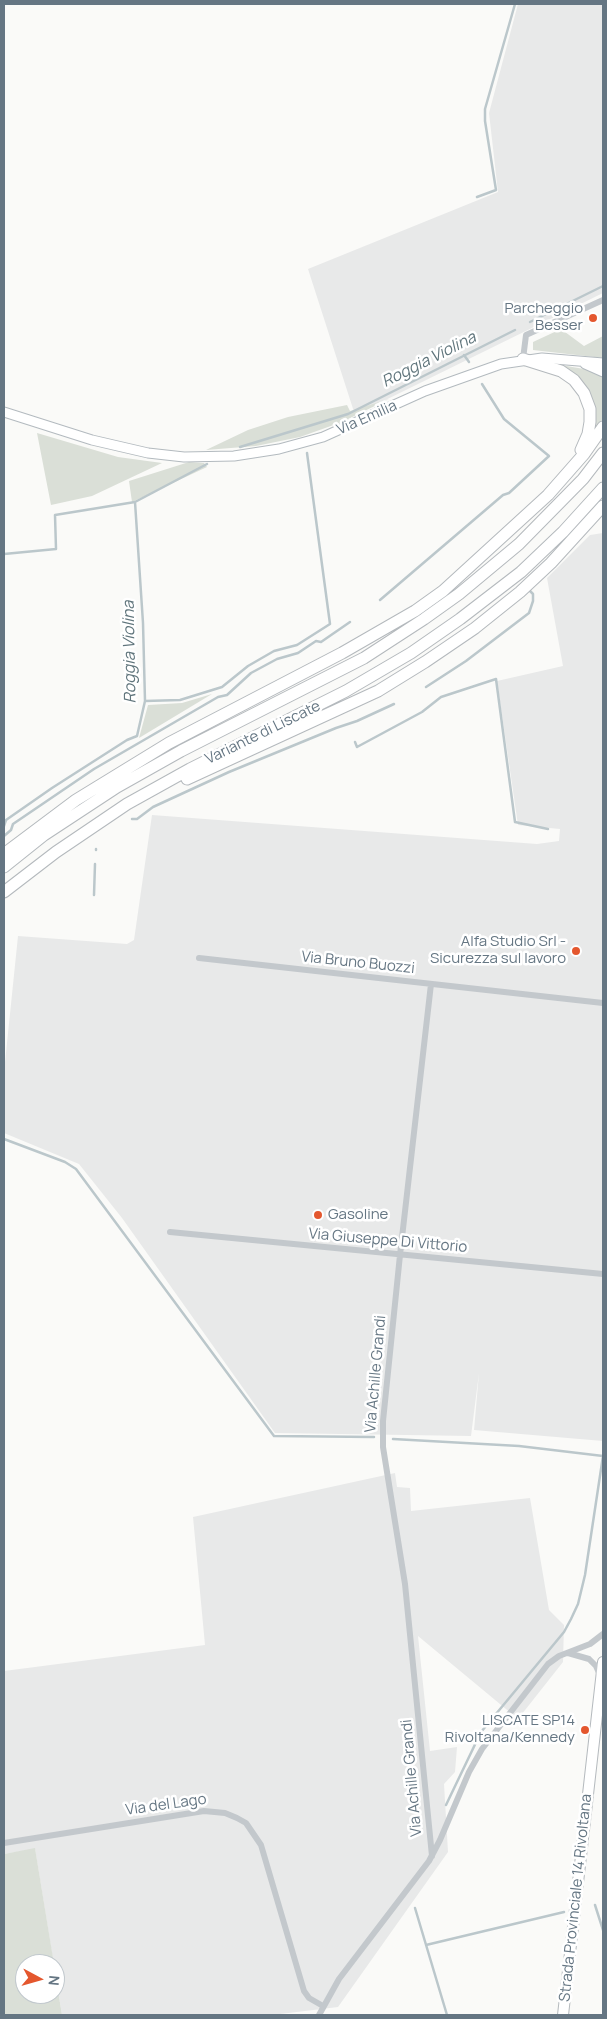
<!DOCTYPE html>
<style>
body{margin:0}
#map{position:relative;width:607px;height:2019px;overflow:hidden;background:#fafaf8;font-family:Manrope,sans-serif}
canvas{display:block}
.frame{position:absolute;inset:0;border:5px solid #657683;pointer-events:none}
.north{position:absolute;left:15px;top:1954px;width:50px;height:50px;box-sizing:border-box;background:#fff;border:1px solid #c1c8cd;border-radius:50%;rotate:96deg;font-size:14px;font-weight:700;line-height:20px;text-align:center;color:#657683}
.north::after{content:'';display:block;margin:auto;width:18px;height:22px;background:#e4572e;clip-path:polygon(50% 0,100% 100%,50% 72%,0 100%)}
</style>
<div id="map">
<canvas width="607" height="2019"></canvas>
<div class="frame"></div>
<div class="north">N</div>
</div>
<script>
const g = document.querySelector('canvas').getContext('2d');
g.lineJoin = 'round';
function fill(path, color) {
  g.fillStyle = color;
  g.fill(path, 'evenodd');
}
function poly(rows) {
  const path = new Path2D();
  for (const r of rows) {
    path.moveTo(r[0], r[1]);
    for (let i = 2; i < r.length; i += 2) path.lineTo(r[i], r[i + 1]);
  }
  return path;
}
function trace(path, color, width, dash) {
  g.strokeStyle = color;
  g.lineWidth = width;
  g.lineCap = dash ? 'butt' : 'round';
  g.setLineDash(dash || []);
  g.stroke(path);
}
function label(font, color, halo, rows, align = 'center') {
  g.font = font + ' Manrope,sans-serif';
  g.lineWidth = 5;
  g.setLineDash([]);
  g.textBaseline = 'middle';
  g.strokeStyle = halo;
  g.fillStyle = color;
  for (const [text, x, y, turn = 0] of rows) {
    g.save();
    g.translate(x, y);
    g.rotate((+turn || 0) * Math.PI / 180);
    g.textAlign = isNaN(turn) ? turn : align;
    if (halo) g.strokeText(text, 0, 0);
    g.fillText(text, 0, 0);
    g.restore();
  }
}
fill(poly([
 [518,4,603,4,603,293,355,415,308,269,498,192,489,113],
 [603,533,603,1441,474,1430,479,1373,471,1436,275,1433,122,1218,79,1164,4,1133,4,1072,18,936,127,944,134,940,152,815,537,844,559,841,560,829,518,825,497,681,563,666,547,578,590,535],
 [395,1473,397,1487,410,1488,411,1511,530,1498,549,1610,564,1625,563,1662,518,1719,418,1636,430,1751,457,1747,455,1772,444,1784,448,1852,338,2007,272,2015,62,2015,35,1849,4,1854,4,1671,205,1645,193,1517]
]), '#e8e9e9');
fill(poly([
 [561,329,584,346,603,336,603,358,533,350,533,342],
 [549,363,584,369,603,376,603,418,590,439,594,408],
 [389,399,342,422,300,437,256,446,206,450,248,430,288,417,347,405,350,411],
 [37,433,118,457,162,463,92,496,51,505],
 [189,462,204,463,207,467,132,502,129,481],
 [212,694,139,738,148,705,182,703],
 [35,1848,54,1964,25,1964,25,1994,55,1994,55,1972,62,2015,4,2015,4,1854]
]), '#dadfd7');
trace(poly([
 [477,197,496,190,485,121,485,109,515,4],
 [530,322,603,286],
 [464,355,469,362],
 [240,447,348,414,515,330],
 [4,554,56,549,55,515,135,502,207,464],
 [380,600,503,495,509,493,549,456,504,419,482,384],
 [426,687,466,661,529,613,533,601,533,594,529,590],
 [145,701,180,700,222,687,248,666,274,651,297,645,330,624,307,453],
 [355,742,357,747,422,712,441,697,496,679,515,822,548,829],
 [132,819,137,819,153,807,229,772,336,728,357,721,394,704],
 [4,826,6,820,52,788,127,740,137,736,145,701,143,623,135,502],
 [4,836,11,830,13,824,94,769,218,697,227,695,251,673,277,659,298,653,316,641,321,642,350,622],
 [96,850,96,849],
 [94,895,95,864],
 [4,1139,65,1162,76,1169,274,1436,374,1437],
 [393,1439,519,1446,603,1456],
 [446,1805,481,1732,564,1632,571,1619,578,1604,585,1575,603,1456],
 [595,1905,603,1930],
 [415,1908,447,2015],
 [426,1945,564,1912]
]), '#bbc7cb', 2.5);
const secondary = poly([
 [585,364,603,372],
 [4,412,92,440,148,453,184,457,234,456,279,449,323,437,425,391,501,364,542,358,603,363]
]);
const primary = poly([
 [563,2015,603,1662]
]);
const highway = poly([
 [523,359,561,371,574,380,584,393,590,409,590,422,588,434,581,450],
 [187,779,378,691,425,662,475,628,520,592,551,563,603,506],
 [4,854,76,800,169,743,342,653,415,611,443,591,548,495,584,454,603,427],
 [4,867,44,835,117,787,181,751,364,658,424,619,459,594,519,544,583,479,603,453],
 [4,892,56,852,127,804,190,769,346,691,411,653,460,619,521,572,563,532,603,488]
]);
trace(secondary, '#b3babf', 11);
trace(primary, '#b5babe', 12);
trace(highway, '#b4b9bd', 13);
trace(poly([
 [523,359,526,335,603,300],
 [199,958,603,1003],
 [431,984,400,1255,383,1421,383,1447,405,1584,432,1856],
 [170,1232,603,1274],
 [568,1653,589,1659,596,1666,600,1675],
 [4,1843,204,1811,225,1813,237,1818,246,1823,261,1845,304,1991,309,1998,323,2006],
 [319,2015,339,1979,429,1861,440,1840,469,1772,482,1749,548,1664,559,1656,590,1644,603,1634]
]), '#c3c8cc', 6);
trace(secondary, '#fff', 9);
trace(primary, '#fff', 10);
trace(highway, '#fff', 11);
for (const [x, y, r, color] of [
 [593,318,5,"#e4572e"],
 [576,951,5,"#e4572e"],
 [318,1215,5,"#e4572e"],
 [585,1730,5,"#e4572e"]
]) {
  const dot = new Path2D();
  dot.arc(x, y, r, 0, 2 * Math.PI);
  g.fillStyle = color;
  g.fill(dot);
  trace(dot, '#fff', 2);
}
label('15px', '#657683', '#fff', [
 ["Parcheggio",583,309],
 ["Besser",583,326],
 ["Alfa Studio Srl -",566,942],
 ["Sicurezza sul lavoro",566,959],
 ["Gasoline",328,1215,"left"],
 ["LISCATE SP14",575,1721],
 ["Rivoltana/Kennedy",575,1738]
], 'right');
label('15px', '#657683', '#fff', [
 ["Via Emilia",367,418,-24],
 ["Variante di Liscate",263,733,-26],
 ["Via Bruno Buozzi",358,963,6],
 ["Via Giuseppe Di Vittorio",388,1241,5],
 ["Via Achille Grandi",376,1374,-85],
 ["Via Achille Grandi",412,1778,-95],
 ["Via del Lago",166,1805,-8],
 ["Strada Provinciale 14 Rivoltana",576,1898,-84]
]);
label('italic 16px', '#60757c', '#fff', [
 ["Roggia Violina",429,360,-27],
 ["Roggia Violina",130,652,-91]
]);
</script>
